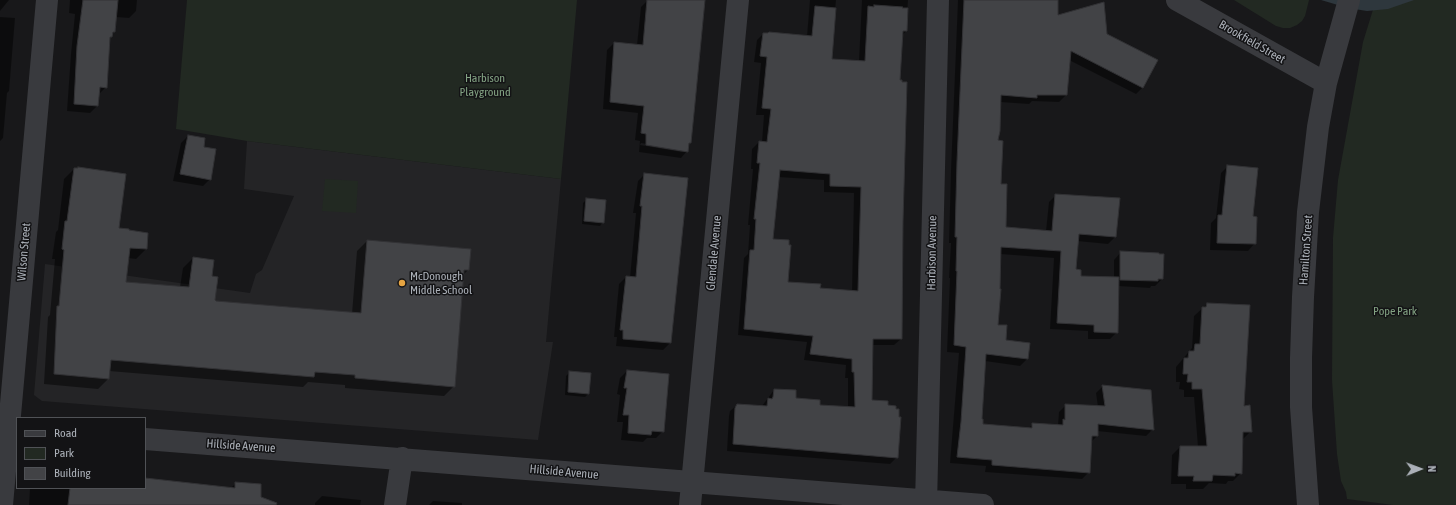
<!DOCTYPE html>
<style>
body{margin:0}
#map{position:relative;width:1456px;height:505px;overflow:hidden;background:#18181a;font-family:"Asap Condensed",sans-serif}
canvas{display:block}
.legend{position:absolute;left:16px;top:417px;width:130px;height:72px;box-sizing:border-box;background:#131315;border:1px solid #505256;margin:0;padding:5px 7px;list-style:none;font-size:12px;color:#abb0b8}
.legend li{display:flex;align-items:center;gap:8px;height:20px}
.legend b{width:20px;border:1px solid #505256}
.north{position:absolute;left:1400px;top:449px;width:40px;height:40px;-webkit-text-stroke:3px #131315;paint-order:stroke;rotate:89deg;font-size:11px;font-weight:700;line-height:16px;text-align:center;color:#abb0b8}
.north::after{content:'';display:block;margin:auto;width:14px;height:18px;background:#abb0b8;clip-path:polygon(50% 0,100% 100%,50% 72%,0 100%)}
</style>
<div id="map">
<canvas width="1456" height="505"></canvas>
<ul class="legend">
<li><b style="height:5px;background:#393a3e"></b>Road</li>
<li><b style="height:11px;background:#222922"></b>Park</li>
<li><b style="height:11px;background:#424346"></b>Building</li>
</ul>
<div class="north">N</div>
</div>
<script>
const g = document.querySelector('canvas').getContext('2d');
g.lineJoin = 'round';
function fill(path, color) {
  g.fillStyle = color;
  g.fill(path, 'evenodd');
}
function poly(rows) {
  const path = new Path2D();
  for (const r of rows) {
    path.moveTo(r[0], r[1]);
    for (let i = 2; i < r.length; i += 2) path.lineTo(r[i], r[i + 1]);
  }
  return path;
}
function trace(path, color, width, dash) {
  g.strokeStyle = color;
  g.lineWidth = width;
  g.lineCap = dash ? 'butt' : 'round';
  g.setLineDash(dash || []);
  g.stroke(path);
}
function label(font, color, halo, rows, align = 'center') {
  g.font = font + ' "Asap Condensed",sans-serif';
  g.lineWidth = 3;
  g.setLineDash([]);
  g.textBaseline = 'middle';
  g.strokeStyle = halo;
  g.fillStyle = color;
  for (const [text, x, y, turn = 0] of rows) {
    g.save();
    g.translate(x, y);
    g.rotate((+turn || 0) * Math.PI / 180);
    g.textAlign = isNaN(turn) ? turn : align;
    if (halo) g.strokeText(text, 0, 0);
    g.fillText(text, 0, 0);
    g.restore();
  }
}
fill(poly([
 [247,141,561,179,546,342,553,342,538,440,42,401,34,395,45,264,250,293,256,274,262,270,294,196,244,189]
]), '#242426');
fill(poly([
 [187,0,577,0,561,179,247,141,176,129],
 [1234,0,1309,0,1305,16,1302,21,1297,25,1290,28,1283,28,1276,26],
 [1376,0,1456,0,1456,505,1393,505,1347,499,1346,492,1341,481,1337,454,1332,380,1333,238,1338,180,1363,42],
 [325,179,358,181,356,213,322,211]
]), '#222922');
fill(poly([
 [1321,0,1414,0,1388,9,1367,11,1348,8]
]), '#2e373d');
fill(poly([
 [0,0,9,0,0,11],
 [70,0,137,0,136,11,129,18,116,17,114,32,109,40,106,87,99,94,97,106,90,113,67,111,71,54,75,14,69,13],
 [648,0,700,0,690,143,688,145,687,151,681,158,639,152,640,141,635,140,638,113,603,109,607,50,614,43,637,45,641,7],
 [641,143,684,150,682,152,640,145],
 [810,0,836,0,831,60,859,61,862,0,908,0,906,31,902,36,899,81,902,221,901,339,894,345,872,345,871,401,887,406,897,457,890,464,727,451,729,416,730,411,737,405,762,406,774,390,795,398,819,406,848,408,848,378,845,378,846,365,804,360,807,342,738,335,744,258,748,254,750,225,748,225,753,169,751,169,752,149,759,142,762,142,764,115,756,115,761,63,754,62,757,40,763,34,807,36],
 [778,177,824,180,824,192,854,193,852,292,819,289,787,282,772,239],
 [958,0,1057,0,1056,16,1106,35,1143,87,1136,94,1069,60,1066,95,1059,102,1032,101,1029,104,1000,102,996,141,1005,228,1046,231,1049,202,1056,195,1119,199,1115,237,1108,244,1077,241,1075,270,1080,277,1114,278,1114,260,1121,252,1163,255,1162,279,1155,286,1151,286,1150,288,1118,286,1117,332,1110,339,1088,339,1088,331,1050,329,1054,258,1000,254,997,326,1005,341,1027,359,1020,366,985,361,982,425,1028,429,1033,424,1058,425,1059,412,1066,405,1098,407,1096,393,1103,386,1153,429,1146,436,1097,431,1097,436,1091,442,1089,472,1082,479,985,472,986,466,950,463,959,353,947,352,950,278,949,278,951,243,949,243,951,170],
 [0,17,15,18,9,91,7,93,3,138,0,141],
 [188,136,210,179,203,186,173,181,181,143],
 [1228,166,1252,217,1255,243,1248,251,1210,250,1211,223,1216,218,1221,173],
 [74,169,118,228,146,249,136,259,128,258,125,283,180,287,183,268,193,258,211,277,214,301,352,314,357,251,367,241,468,270,463,275,454,386,444,396,345,388,345,385,308,382,303,387,109,371,108,379,98,389,44,384,48,317,50,315,55,259,52,259,56,232,58,230,64,179],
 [645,174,670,343,663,350,616,346,617,337,614,337,619,284,626,277,630,278,636,213,633,213,638,181],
 [587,199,603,222,600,226,582,224,583,203],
 [1207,304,1251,431,1242,440,1241,473,1233,481,1228,481,1226,484,1209,483,1203,489,1186,489,1186,484,1171,484,1172,455,1180,447,1198,447,1194,397,1184,397,1184,390,1179,389,1180,382,1176,382,1176,367,1192,348,1194,316],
 [627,371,663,431,656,438,647,438,643,442,621,440,623,422,617,422,620,395,617,394,620,378],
 [570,372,588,394,585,397,565,395,566,376],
 [145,479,231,488,236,483,261,491,260,505,29,505,30,488,145,488],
 [322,496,361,500,360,505,315,505,315,503],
 [433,501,462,503,462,505,429,505]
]), '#0007');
const building = poly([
 [83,0,118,0,115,32,113,32,112,37,110,37,107,88,100,87,98,106,74,104,77,46,83,0],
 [647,0,705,0,695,103,691,143,689,143,688,152,646,145,646,134,641,133,644,106,610,102,614,42,643,45,647,0],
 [964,0,1058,0,1058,15,1104,2,1107,34,1158,60,1143,88,1071,51,1067,95,1037,95,1037,98,1001,95,1000,131,998,140,1003,141,1001,184,1007,184,1006,227,1052,231,1055,194,1120,198,1116,237,1079,234,1076,269,1081,270,1081,276,1119,277,1118,333,1094,332,1094,325,1057,323,1061,251,1001,247,1000,289,1001,289,998,325,1007,325,1006,340,1030,343,1028,359,986,354,982,419,983,419,983,424,1032,428,1032,423,1063,425,1063,419,1065,420,1065,404,1105,406,1102,385,1151,390,1154,430,1098,424,1098,436,1092,436,1090,473,992,465,992,460,957,457,961,422,966,347,954,345,957,271,956,271,957,237,955,237,957,162,964,0],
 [874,5,903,7,902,8,908,8,907,31,903,31,900,80,902,80,902,82,907,82,903,221,902,339,873,339,872,400,888,401,888,405,896,406,896,409,899,409,899,417,901,417,898,458,733,444,735,408,737,404,767,406,768,398,772,399,773,397,774,389,796,390,796,398,820,400,820,405,855,407,854,372,852,372,852,359,810,354,813,336,744,329,750,250,754,250,756,219,754,219,760,163,757,163,759,141,767,142,771,109,762,108,767,57,760,56,763,33,768,33,769,32,812,36,815,6,836,8,832,59,865,61,868,6,874,7,874,5],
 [780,170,830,174,830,186,861,187,858,291,820,288,821,284,788,282,791,245,789,245,789,240,773,239,780,170],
 [188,135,205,138,204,147,216,149,211,180,180,174,188,135],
 [1227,165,1258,168,1253,216,1257,217,1256,244,1217,243,1218,215,1222,215,1227,165],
 [78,167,126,174,119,228,129,229,129,230,148,233,147,249,130,248,126,282,189,287,193,257,214,260,212,276,218,277,215,300,216,301,361,313,367,240,471,249,469,270,464,270,455,387,355,378,355,375,315,372,314,377,111,360,109,379,54,374,57,306,59,306,64,250,62,249,65,221,67,221,74,168,78,168,78,167],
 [644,173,688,178,671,343,623,339,623,330,620,330,626,276,636,277,642,206,640,206,644,173],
 [586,198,606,200,604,223,584,221,586,198],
 [1120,251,1159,253,1159,254,1164,254,1163,279,1158,279,1158,281,1120,280,1120,251],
 [1207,303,1250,305,1244,406,1250,405,1252,432,1243,432,1242,474,1235,473,1235,476,1213,475,1212,481,1193,481,1194,476,1178,476,1180,446,1207,446,1202,389,1192,389,1192,382,1187,382,1188,374,1183,374,1184,358,1188,358,1189,351,1194,351,1195,344,1200,344,1202,307,1206,307,1207,303],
 [627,370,669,374,664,432,652,431,651,435,628,433,629,415,623,415,627,388,624,388,627,370],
 [569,371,591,373,589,394,568,392,569,371],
 [145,478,235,488,235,482,261,484,261,497,277,503,276,505,68,505,70,488,145,488,145,478]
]);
fill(building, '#424346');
trace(building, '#323235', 1);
trace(poly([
 [1177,0,1326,83],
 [145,439,983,505],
 [2,505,47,0],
 [395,505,402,458],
 [690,505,738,0],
 [926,505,938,0],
 [1308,505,1301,407,1301,358,1303,297,1308,212,1318,127,1326,83,1349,0]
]), '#393a3e', 22);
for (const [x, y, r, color] of [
 [402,283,4,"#e7a542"]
]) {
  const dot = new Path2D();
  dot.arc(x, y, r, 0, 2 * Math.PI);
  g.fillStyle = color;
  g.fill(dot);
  trace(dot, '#131315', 1.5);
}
label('12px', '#abb0b8', '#131315', [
 ["Brookfield Street",1252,42,30],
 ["Hamilton Street",1306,250,-86],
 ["Wilson Street",24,252,-85],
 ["Glendale Avenue",714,253,-85],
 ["Harbison Avenue",932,253,-89],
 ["Hillside Avenue",241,446,4],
 ["Hillside Avenue",564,472,5]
]);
label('12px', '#83a283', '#131315', [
 ["Harbison",485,78],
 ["Playground",485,92],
 ["Pope Park",1395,311]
]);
label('12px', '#abb0b8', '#131315', [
 ["McDonough",410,276],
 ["Middle School",410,290]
], 'left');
</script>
